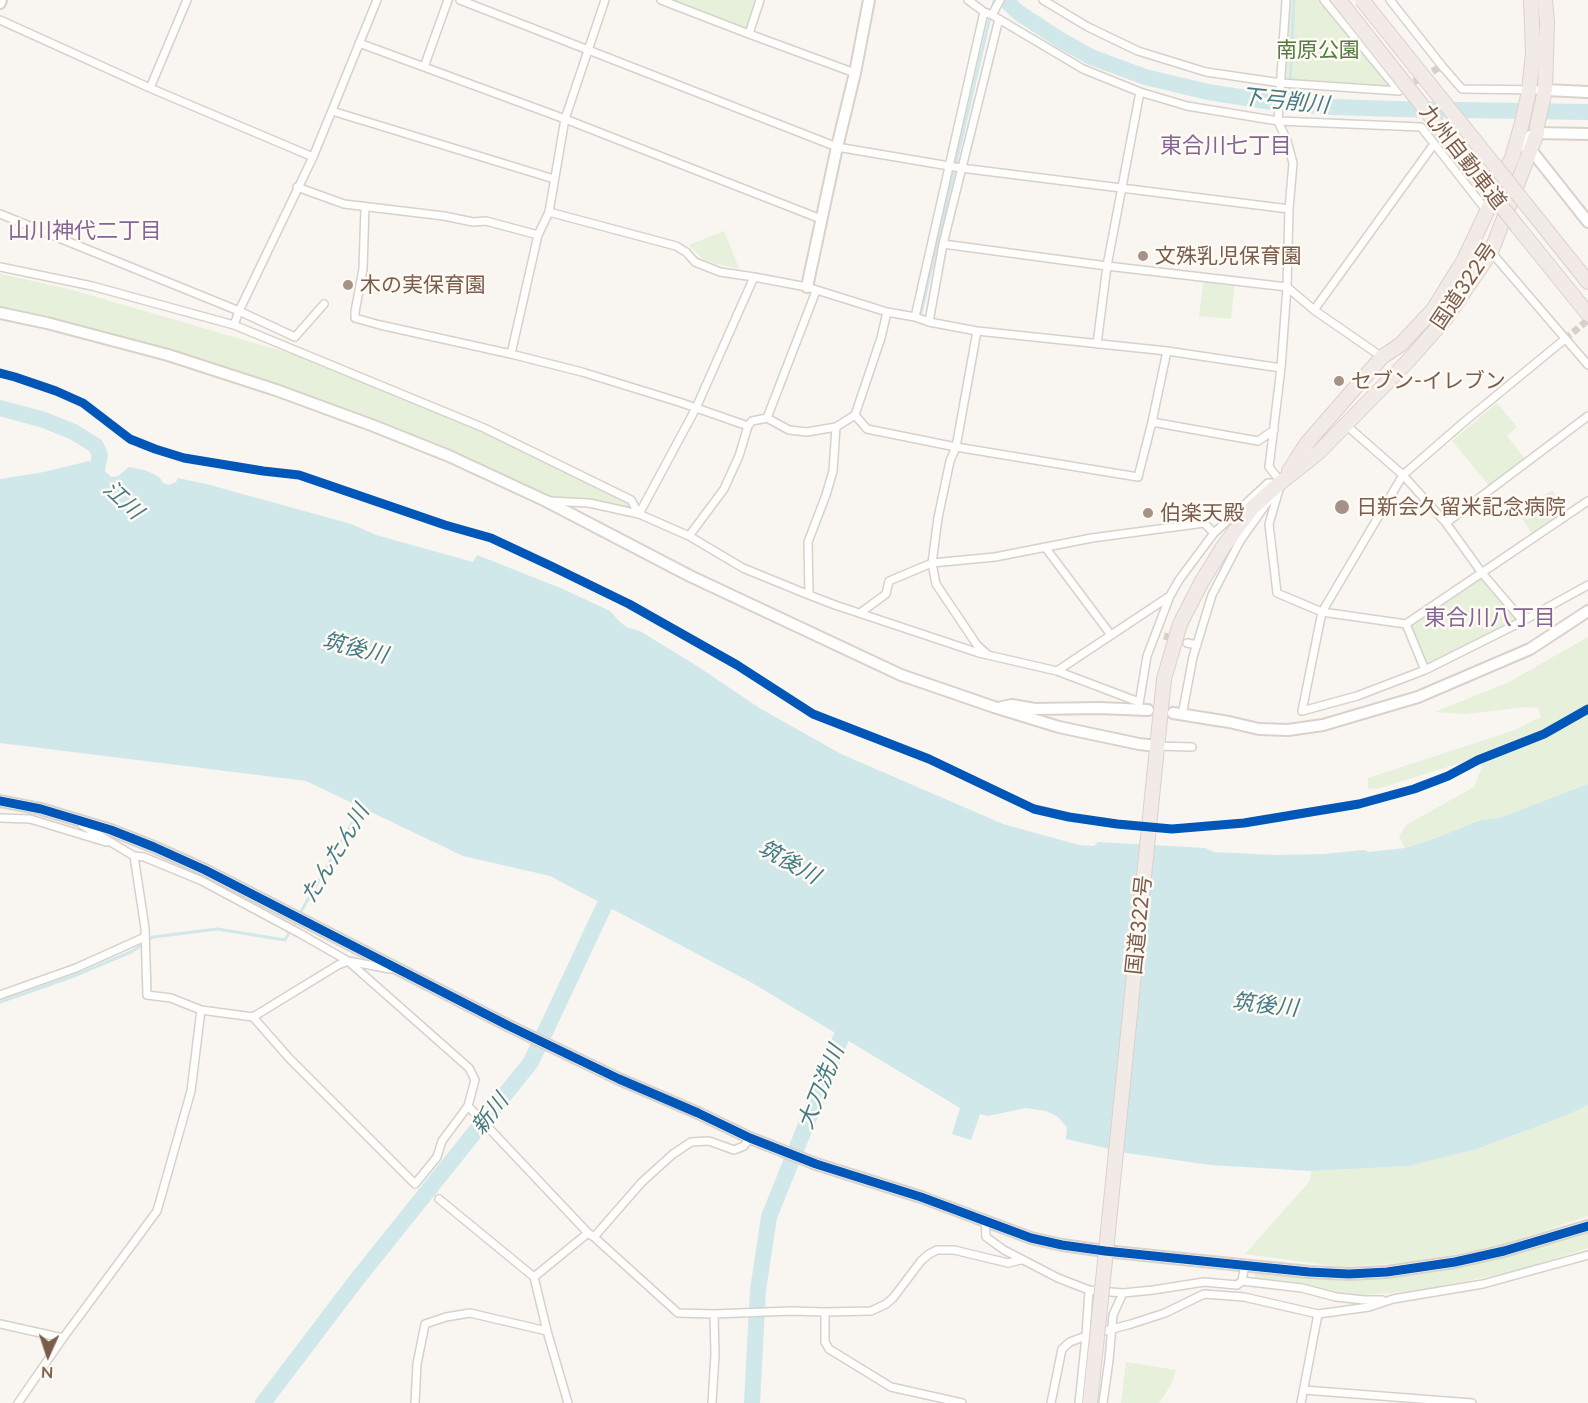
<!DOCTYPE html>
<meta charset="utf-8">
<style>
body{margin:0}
#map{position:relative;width:1588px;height:1403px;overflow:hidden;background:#f9f5f0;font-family:Lato,sans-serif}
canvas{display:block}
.north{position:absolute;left:18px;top:1325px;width:60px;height:60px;-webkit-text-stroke:4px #fffaf3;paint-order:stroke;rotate:183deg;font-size:16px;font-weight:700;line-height:24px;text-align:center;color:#7a5c4d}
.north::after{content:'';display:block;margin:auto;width:21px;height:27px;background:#7a5c4d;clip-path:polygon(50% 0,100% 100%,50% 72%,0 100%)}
</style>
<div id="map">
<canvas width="1588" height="1403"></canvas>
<div class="north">N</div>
</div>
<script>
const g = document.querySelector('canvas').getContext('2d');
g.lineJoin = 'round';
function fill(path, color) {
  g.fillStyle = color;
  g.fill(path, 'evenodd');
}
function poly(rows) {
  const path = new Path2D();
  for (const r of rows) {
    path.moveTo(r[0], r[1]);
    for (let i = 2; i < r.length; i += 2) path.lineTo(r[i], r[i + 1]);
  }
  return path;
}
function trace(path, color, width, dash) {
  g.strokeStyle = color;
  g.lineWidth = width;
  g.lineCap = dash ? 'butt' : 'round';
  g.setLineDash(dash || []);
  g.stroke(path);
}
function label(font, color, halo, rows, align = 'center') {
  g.font = font + ' Lato,"Noto Sans JP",sans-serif';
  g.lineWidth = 5;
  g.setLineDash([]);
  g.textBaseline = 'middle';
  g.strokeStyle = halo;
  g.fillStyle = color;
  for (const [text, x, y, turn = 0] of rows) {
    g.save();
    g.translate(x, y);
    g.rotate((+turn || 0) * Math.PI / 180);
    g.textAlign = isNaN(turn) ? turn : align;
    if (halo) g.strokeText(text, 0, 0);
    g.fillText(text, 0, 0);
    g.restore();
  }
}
fill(poly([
 [671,0,756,0,748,28,742,29],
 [1286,0,1324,0,1399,91,1281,83],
 [724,231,736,261,739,269,710,262,703,259,689,245],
 [0,274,69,289,299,356,477,428,628,502,632,509,571,497,546,498,435,446,326,402,206,362,109,334,0,308],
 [1204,278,1235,282,1231,319,1199,316],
 [1497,403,1517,427,1507,436,1525,459,1491,488,1452,441],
 [1552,490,1566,511,1533,535,1519,514],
 [1482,573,1523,621,1425,670,1406,624],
 [1588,637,1588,784,1499,818,1481,820,1433,839,1405,848,1399,837,1406,825,1474,787,1482,767,1470,760,1377,789,1368,788,1368,778,1515,730,1541,717,1538,708,1527,707,1465,714,1435,712,1509,682],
 [1588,1105,1588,1216,1502,1245,1413,1262,1341,1267,1245,1254,1310,1181,1311,1171,1409,1166,1477,1149,1565,1116],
 [1588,1230,1588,1248,1516,1271,1417,1291,1350,1296,1290,1281,1255,1278,1255,1273,1347,1280,1417,1275,1508,1256],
 [1126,1362,1176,1370,1172,1383,1159,1403,1121,1403]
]), '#e7f0db');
fill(poly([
 [89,461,105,478,118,476,129,467,144,470,154,474,160,478,163,483,169,485,176,482,178,478,210,485,351,524,376,535,473,562,477,555,563,589,610,611,620,622,628,628,640,631,697,666,761,709,841,754,1003,824,1079,845,1094,846,1098,842,1205,848,1214,852,1274,855,1324,854,1364,850,1369,852,1405,848,1433,839,1481,820,1499,818,1588,784,1588,1105,1565,1116,1477,1149,1409,1166,1311,1171,1210,1165,1127,1153,1066,1139,1067,1127,1058,1117,1046,1111,1026,1108,988,1116,980,1114,971,1140,952,1134,960,1108,754,984,550,876,463,856,306,781,0,743,0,479,44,472]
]), '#d0e8ea');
trace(poly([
 [993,7,994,0],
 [1289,104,1294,0],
 [921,313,990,17],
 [299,915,363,804],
 [0,1002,74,976,133,951,153,937,217,929,285,940,296,921]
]), '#d0e8ea', 3);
trace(poly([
 [1005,0,1019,13,1059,39,1091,57,1145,77,1208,92,1272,102,1332,107,1396,109,1588,112],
 [0,408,44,420,74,432,96,446,100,455,96,474,107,484],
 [263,1403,358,1278,531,1062,614,885],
 [752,1403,758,1290,769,1217,849,1018]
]), '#d0e8ea', 16);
trace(poly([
 [1405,87,1442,66],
 [1565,339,1588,320],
 [1164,636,1176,639]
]), '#d9cfc7', 7, [7, 3.5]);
const street = poly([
 [377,0,313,157,239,311,234,325,484,428,631,500,639,514],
 [460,0,837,147,961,168,1289,209],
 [661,0,749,34,855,73],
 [968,0,984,12],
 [1043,0,1088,27,1138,51,1206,72,1281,83,1399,91,1324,0],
 [1390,0,1442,66,1462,89,1545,90],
 [992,15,1000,0],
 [0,20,150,88,313,157],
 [749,34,760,0],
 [359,43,565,119,821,219],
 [424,67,448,0],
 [150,88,187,0],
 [332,111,554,179],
 [297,187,344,204,444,216,473,222,486,221,538,235],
 [365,208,363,269,355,312,355,318,380,325,511,354,582,372,679,402,748,426],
 [549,212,676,246,686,252,695,262,720,272,754,277,807,287,887,312,915,317,929,322,977,331,1167,351,1281,368],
 [0,214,239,311,295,337,324,304],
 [943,244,1107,266,1287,287,1314,310,1382,357],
 [1491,252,1588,365],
 [0,267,92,286,234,325],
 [1314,310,1434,144],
 [915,317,984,12,992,15,1083,69,1140,92,1187,106,1278,121,1421,127,1486,210],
 [929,322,943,244,999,19],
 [977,331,956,447,950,461,938,518,932,563,936,584,977,645,987,654],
 [1565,339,1464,422,1403,475,1322,612,1302,711,1357,696,1425,670,1523,621,1588,585],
 [1097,344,1107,266,1140,92],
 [511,354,538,235,549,212,565,119,605,0],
 [855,415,867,429,956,447,1138,477,1152,422,1167,351],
 [767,418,816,291],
 [1152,422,1258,441,1274,430],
 [1346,425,1403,475,1446,523,1482,573,1523,621],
 [836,427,833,471,826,495,808,542,809,595,835,605,979,653,1057,671,1139,702],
 [1281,482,1269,467,1281,368,1287,287,1289,209,1293,163,1287,141,1278,121,1286,0],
 [1280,486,1269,524,1277,593,1322,612,1406,624,1588,501],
 [549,501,589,503,639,514,689,536,743,568,809,595],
 [639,514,696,408,754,277],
 [1446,523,1588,416],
 [689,536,724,489,739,456,748,426,752,421,767,418,789,430,807,432,836,427,855,415,881,338,887,312],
 [1045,547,1111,635],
 [860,613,886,594,889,581,932,563,995,557,1092,538,1204,523,1214,533],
 [1406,624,1425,670],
 [1187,643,1197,645],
 [1057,671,1170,596],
 [1139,704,1147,656,1170,596,1179,580,1214,533,1268,483,1278,483],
 [1182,715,1193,657,1212,595,1240,541,1269,500],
 [1157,746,1192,747],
 [0,818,30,819,106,842],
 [82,825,134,856,145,928,147,995,171,998,201,1010,253,1017,289,1058,415,1184,437,1157,442,1141,468,1106,475,1080,469,1068,348,961,338,965,253,1017],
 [134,856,144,857,202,881,299,933,348,961,390,969],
 [0,995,76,968,145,937],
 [468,1106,588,1233,594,1237,678,1313,714,1314,791,1311,825,1312,825,1342,829,1349,891,1387,962,1403],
 [439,1199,534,1277,547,1331,568,1403],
 [985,1220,986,1237,1004,1250,1058,1278,1089,1290,1123,1293,1153,1290,1204,1282,1237,1285,1242,1281,1245,1265],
 [594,1237,642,1182,673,1154,691,1142,709,1141,734,1150,744,1146,750,1138],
 [534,1277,588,1233],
 [1242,1281,1302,1288,1336,1297,1364,1300,1382,1300],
 [825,1312,871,1311,886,1304,893,1298,921,1261,929,1254,937,1250,954,1250,1008,1263,1021,1260],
 [0,1324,63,1338],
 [1304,1390,1472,1403],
 [18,1403,63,1338,157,1211,191,1091,201,1010],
 [415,1403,417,1364,425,1324,446,1317,470,1313,547,1331],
 [712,1403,715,1355,714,1314],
 [1051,1403,1062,1349,1070,1342,1086,1336,1089,1290],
 [1079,1403,1086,1336,1131,1324,1165,1313,1204,1294,1244,1297,1318,1314,1369,1307,1393,1299,1483,1284,1588,1255],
 [1103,1403,1109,1360,1113,1315,1123,1293],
 [1301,1403,1318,1314]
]);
const secondary = poly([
 [0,3,1,0],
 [1545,90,1588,92],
 [1516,142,1537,133,1588,134],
 [1525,147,1531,150,1588,222],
 [807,287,837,147,855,73,869,0],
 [0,313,47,323,168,355,276,390,374,426,449,456,546,501,690,576,901,675,994,707,1059,727,1139,744,1157,746],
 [1002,707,1012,705,1035,709,1099,708,1148,710],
 [1173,713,1229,722,1259,729,1288,730,1323,725,1418,697,1530,649,1588,611],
 [0,801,41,809,111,830,154,847,205,870,509,1026,619,1079,698,1113,750,1138,816,1164,921,1197,1031,1238,1062,1245,1105,1251,1309,1272,1349,1274,1387,1272,1455,1262,1504,1251,1588,1226]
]);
const highway = poly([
 [1528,207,1588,282],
 [1517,226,1588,314],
 [1289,471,1307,443,1382,357,1400,345,1433,310,1464,260,1512,158,1522,123,1529,91,1533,53,1531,0],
 [1103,1280,1164,679,1180,624,1201,583,1223,547,1252,508,1281,482,1318,453,1409,360,1446,318,1491,252,1537,133,1537,126,1545,90,1547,22,1545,0]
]);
trace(street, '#d7d1cb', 10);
trace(secondary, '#d9d2cb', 14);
trace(highway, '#dad1cc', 16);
trace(street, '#fefefd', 7);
trace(secondary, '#fefefd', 10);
trace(highway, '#f2eae7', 14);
const highwayBridge = poly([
 [1339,0,1517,226],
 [1362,0,1528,207],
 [1090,1403,1103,1280]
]);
trace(highwayBridge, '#dad1cc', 16, []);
trace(highwayBridge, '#f2eae7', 14);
trace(poly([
 [0,373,15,377,56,391,83,403,130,439,155,449,184,458,263,471,299,475,445,525,491,538,551,566,629,604,737,665,813,714,929,759,1034,809,1069,817,1117,824,1172,829,1244,823,1359,804,1414,789,1448,776,1478,760,1544,734,1588,709],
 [0,801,41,809,111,830,154,847,205,870,509,1026,619,1079,698,1113,750,1138,816,1164,921,1197,1031,1238,1062,1245,1105,1251,1309,1272,1349,1274,1387,1272,1455,1262,1504,1251,1588,1226]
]), '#0057b8', 9);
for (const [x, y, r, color] of [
 [1143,256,6,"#a69286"],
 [348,285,6,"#a69286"],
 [1339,381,6,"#a69286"],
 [1342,507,8,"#a69286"],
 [1148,513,6,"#a69286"]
]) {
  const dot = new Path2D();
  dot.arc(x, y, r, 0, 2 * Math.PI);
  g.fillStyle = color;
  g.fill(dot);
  trace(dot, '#fffaf3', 2);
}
label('21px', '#537a41', '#fffaf3', [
 ["南原公園",1318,50]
]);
label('21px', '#7a5c4d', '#fffaf3', [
 ["九州自動車道",1463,157,52],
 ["国道322号",1464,286,-56],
 ["国道322号",1139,925,-84]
]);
label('21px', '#7a5c4d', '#fffaf3', [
 ["文殊乳児保育園",1155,256],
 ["木の実保育園",360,285],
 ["セブン-イレブン",1351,381],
 ["日新会久留米記念病院",1356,507],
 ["伯楽天殿",1160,513]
], 'left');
label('italic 22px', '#437c86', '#fffaf3', [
 ["下弓削川",1285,101,6],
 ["江川",123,500,43],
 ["筑後川",355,648,14],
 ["たんたん川",335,854,-59],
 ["筑後川",789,862,29],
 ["筑後川",1265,1005,6],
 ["大刀洗川",821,1087,-68],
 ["新川",490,1114,-52]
]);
label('22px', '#846695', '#fffaf3', [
 ["東合川七丁目",1226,146],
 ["山川神代二丁目",85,231],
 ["東合川八丁目",1490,618]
]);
</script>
